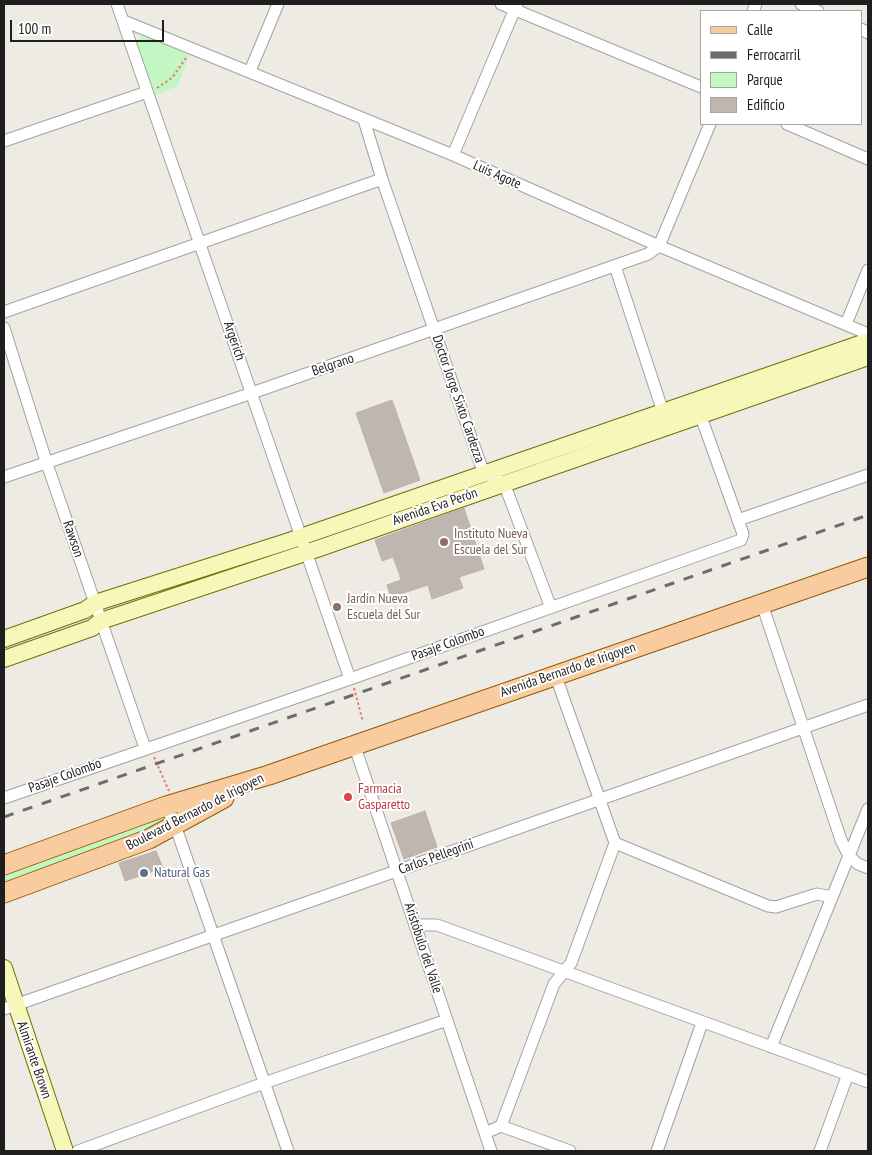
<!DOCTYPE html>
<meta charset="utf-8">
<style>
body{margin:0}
#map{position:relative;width:872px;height:1155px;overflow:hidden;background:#eeeae4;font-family:"PT Sans Narrow",sans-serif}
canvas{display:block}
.frame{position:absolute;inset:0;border:5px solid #1e1e1e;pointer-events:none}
.legend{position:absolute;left:700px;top:10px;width:162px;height:115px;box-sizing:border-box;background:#fff;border:1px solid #a5a5a5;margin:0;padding:6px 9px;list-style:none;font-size:15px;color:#1e1e1e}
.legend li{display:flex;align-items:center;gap:10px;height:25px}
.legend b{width:25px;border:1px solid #a5a5a5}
.scale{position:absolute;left:10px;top:20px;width:154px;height:22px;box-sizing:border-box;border:2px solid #1e1e1e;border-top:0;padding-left:6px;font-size:15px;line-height:18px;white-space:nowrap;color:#1e1e1e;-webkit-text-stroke:4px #fff;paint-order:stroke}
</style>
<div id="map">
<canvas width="872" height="1155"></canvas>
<div class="frame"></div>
<ul class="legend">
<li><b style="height:6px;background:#f9cc9f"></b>Calle</li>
<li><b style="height:6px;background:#6c6c6c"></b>Ferrocarril</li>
<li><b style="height:14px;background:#c2f7c3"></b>Parque</li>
<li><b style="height:14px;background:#bfb6b0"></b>Edificio</li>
</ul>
<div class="scale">100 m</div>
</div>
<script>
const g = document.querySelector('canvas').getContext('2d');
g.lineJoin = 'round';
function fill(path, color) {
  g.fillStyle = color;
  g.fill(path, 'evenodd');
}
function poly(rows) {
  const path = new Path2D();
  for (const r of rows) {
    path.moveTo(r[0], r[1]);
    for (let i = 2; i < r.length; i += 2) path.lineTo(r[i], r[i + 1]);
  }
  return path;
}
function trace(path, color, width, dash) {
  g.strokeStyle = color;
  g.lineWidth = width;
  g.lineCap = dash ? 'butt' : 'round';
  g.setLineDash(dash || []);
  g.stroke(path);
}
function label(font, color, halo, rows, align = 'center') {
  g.font = font + ' "PT Sans Narrow",sans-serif';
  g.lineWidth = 4;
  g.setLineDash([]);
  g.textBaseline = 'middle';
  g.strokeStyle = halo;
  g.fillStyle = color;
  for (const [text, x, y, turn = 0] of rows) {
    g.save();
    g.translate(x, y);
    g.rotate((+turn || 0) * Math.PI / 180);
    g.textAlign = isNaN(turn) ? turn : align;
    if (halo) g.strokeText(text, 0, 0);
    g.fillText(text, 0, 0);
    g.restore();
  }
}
fill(poly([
 [142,36,150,37,189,55,178,86,150,97,134,44],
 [228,796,4,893,4,865]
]), '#c2f7c3');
const building = poly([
 [392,400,420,480,384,493,356,413,392,400],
 [464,508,484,569,459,577,463,588,432,599,428,585,391,597,387,585,401,580,399,573,393,557,382,561,375,540,464,508],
 [425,811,437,847,404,859,391,823,425,811],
 [156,851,163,868,125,881,119,863,156,851]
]);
fill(building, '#bfb6b0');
trace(building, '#c0b0a7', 1);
const street = poly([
 [117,4,350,679],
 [501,4,701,87],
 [801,4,818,11],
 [753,11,756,4],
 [124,21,453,155,659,246,868,334],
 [861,29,868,33],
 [250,71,278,4],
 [364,120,382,179,479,460,484,473,504,483,551,608],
 [787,124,868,159],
 [4,141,147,92],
 [453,155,517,4],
 [615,266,665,418],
 [4,312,382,179],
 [846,324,868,270],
 [4,328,46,461,145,748],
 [700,414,738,520],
 [4,477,252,393,648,254,659,246,710,124],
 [762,604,841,840,849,856,858,864,868,868],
 [555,674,615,843],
 [354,744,491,1151],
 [4,798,350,679,741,540,743,534,738,520,868,475],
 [166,806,175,825,288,1151],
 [615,843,768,906,776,907,817,894,832,897],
 [415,925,437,925,868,1082],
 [4,1009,868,705],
 [771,1047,868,809],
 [501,1126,554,984,571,963,615,843],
 [485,1133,501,1126,570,1151],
 [78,1151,264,1083,447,1020],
 [657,1151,702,1023],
 [820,1151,848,1074]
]);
const secondary = poly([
 [4,639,85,610,95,603,289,541,868,341],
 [4,659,92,628,101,621,320,548,868,357],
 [4,968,65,1151]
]);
const primary = poly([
 [4,865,166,806,269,775,868,567],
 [4,893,149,839,224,798]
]);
trace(street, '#a2a2a2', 13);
trace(secondary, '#6c7108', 18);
trace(primary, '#925b05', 21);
trace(poly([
 [157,88,172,78,186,58],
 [354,688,363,722],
 [154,757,169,791]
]), '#f5746e', 2, [2.5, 2.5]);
trace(street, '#fff', 11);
trace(secondary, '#f7f7b9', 16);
trace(primary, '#f9cc9f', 19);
trace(poly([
 [4,817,868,515]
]), '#6c6c6c', 3, [10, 10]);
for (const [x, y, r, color] of [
 [444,542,5,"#8d6e63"],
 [337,607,5,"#8d6e63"],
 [348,797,5,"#e0444e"],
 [144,873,5,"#5c6f8a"]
]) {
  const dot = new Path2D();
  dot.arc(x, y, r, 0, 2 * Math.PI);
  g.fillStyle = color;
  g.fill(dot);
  trace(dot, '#fff', 2);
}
label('14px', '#1e1e1e', '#fff', [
 ["Luis Agote",497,175,24],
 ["Argerich",234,341,71],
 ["Belgrano",333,365,-19],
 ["Doctor Jorge Sixto Cardezza",458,399,71],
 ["Avenida Eva Perón",435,507,-19],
 ["Rawson",73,539,71],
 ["Pasaje Colombo",448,644,-20],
 ["Avenida Bernardo de Irigoyen",568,670,-19],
 ["Pasaje Colombo",65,776,-20],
 ["Boulevard Bernardo de Irigoyen",195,812,-27],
 ["Carlos Pellegrini",436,857,-20],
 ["Aristóbulo del Valle",423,948,72],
 ["Almirante Brown",34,1060,71]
]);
label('14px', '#785e54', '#fff', [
 ["Instituto Nueva",454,534],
 ["Escuela del Sur",454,550],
 ["Jardín Nueva",347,599],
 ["Escuela del Sur",347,615]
], 'left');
label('14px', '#be3a42', '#fff', [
 ["Farmacia",358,789],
 ["Gasparetto",358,805]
], 'left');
label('14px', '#4e5e75', '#fff', [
 ["Natural Gas",154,873]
], 'left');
</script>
